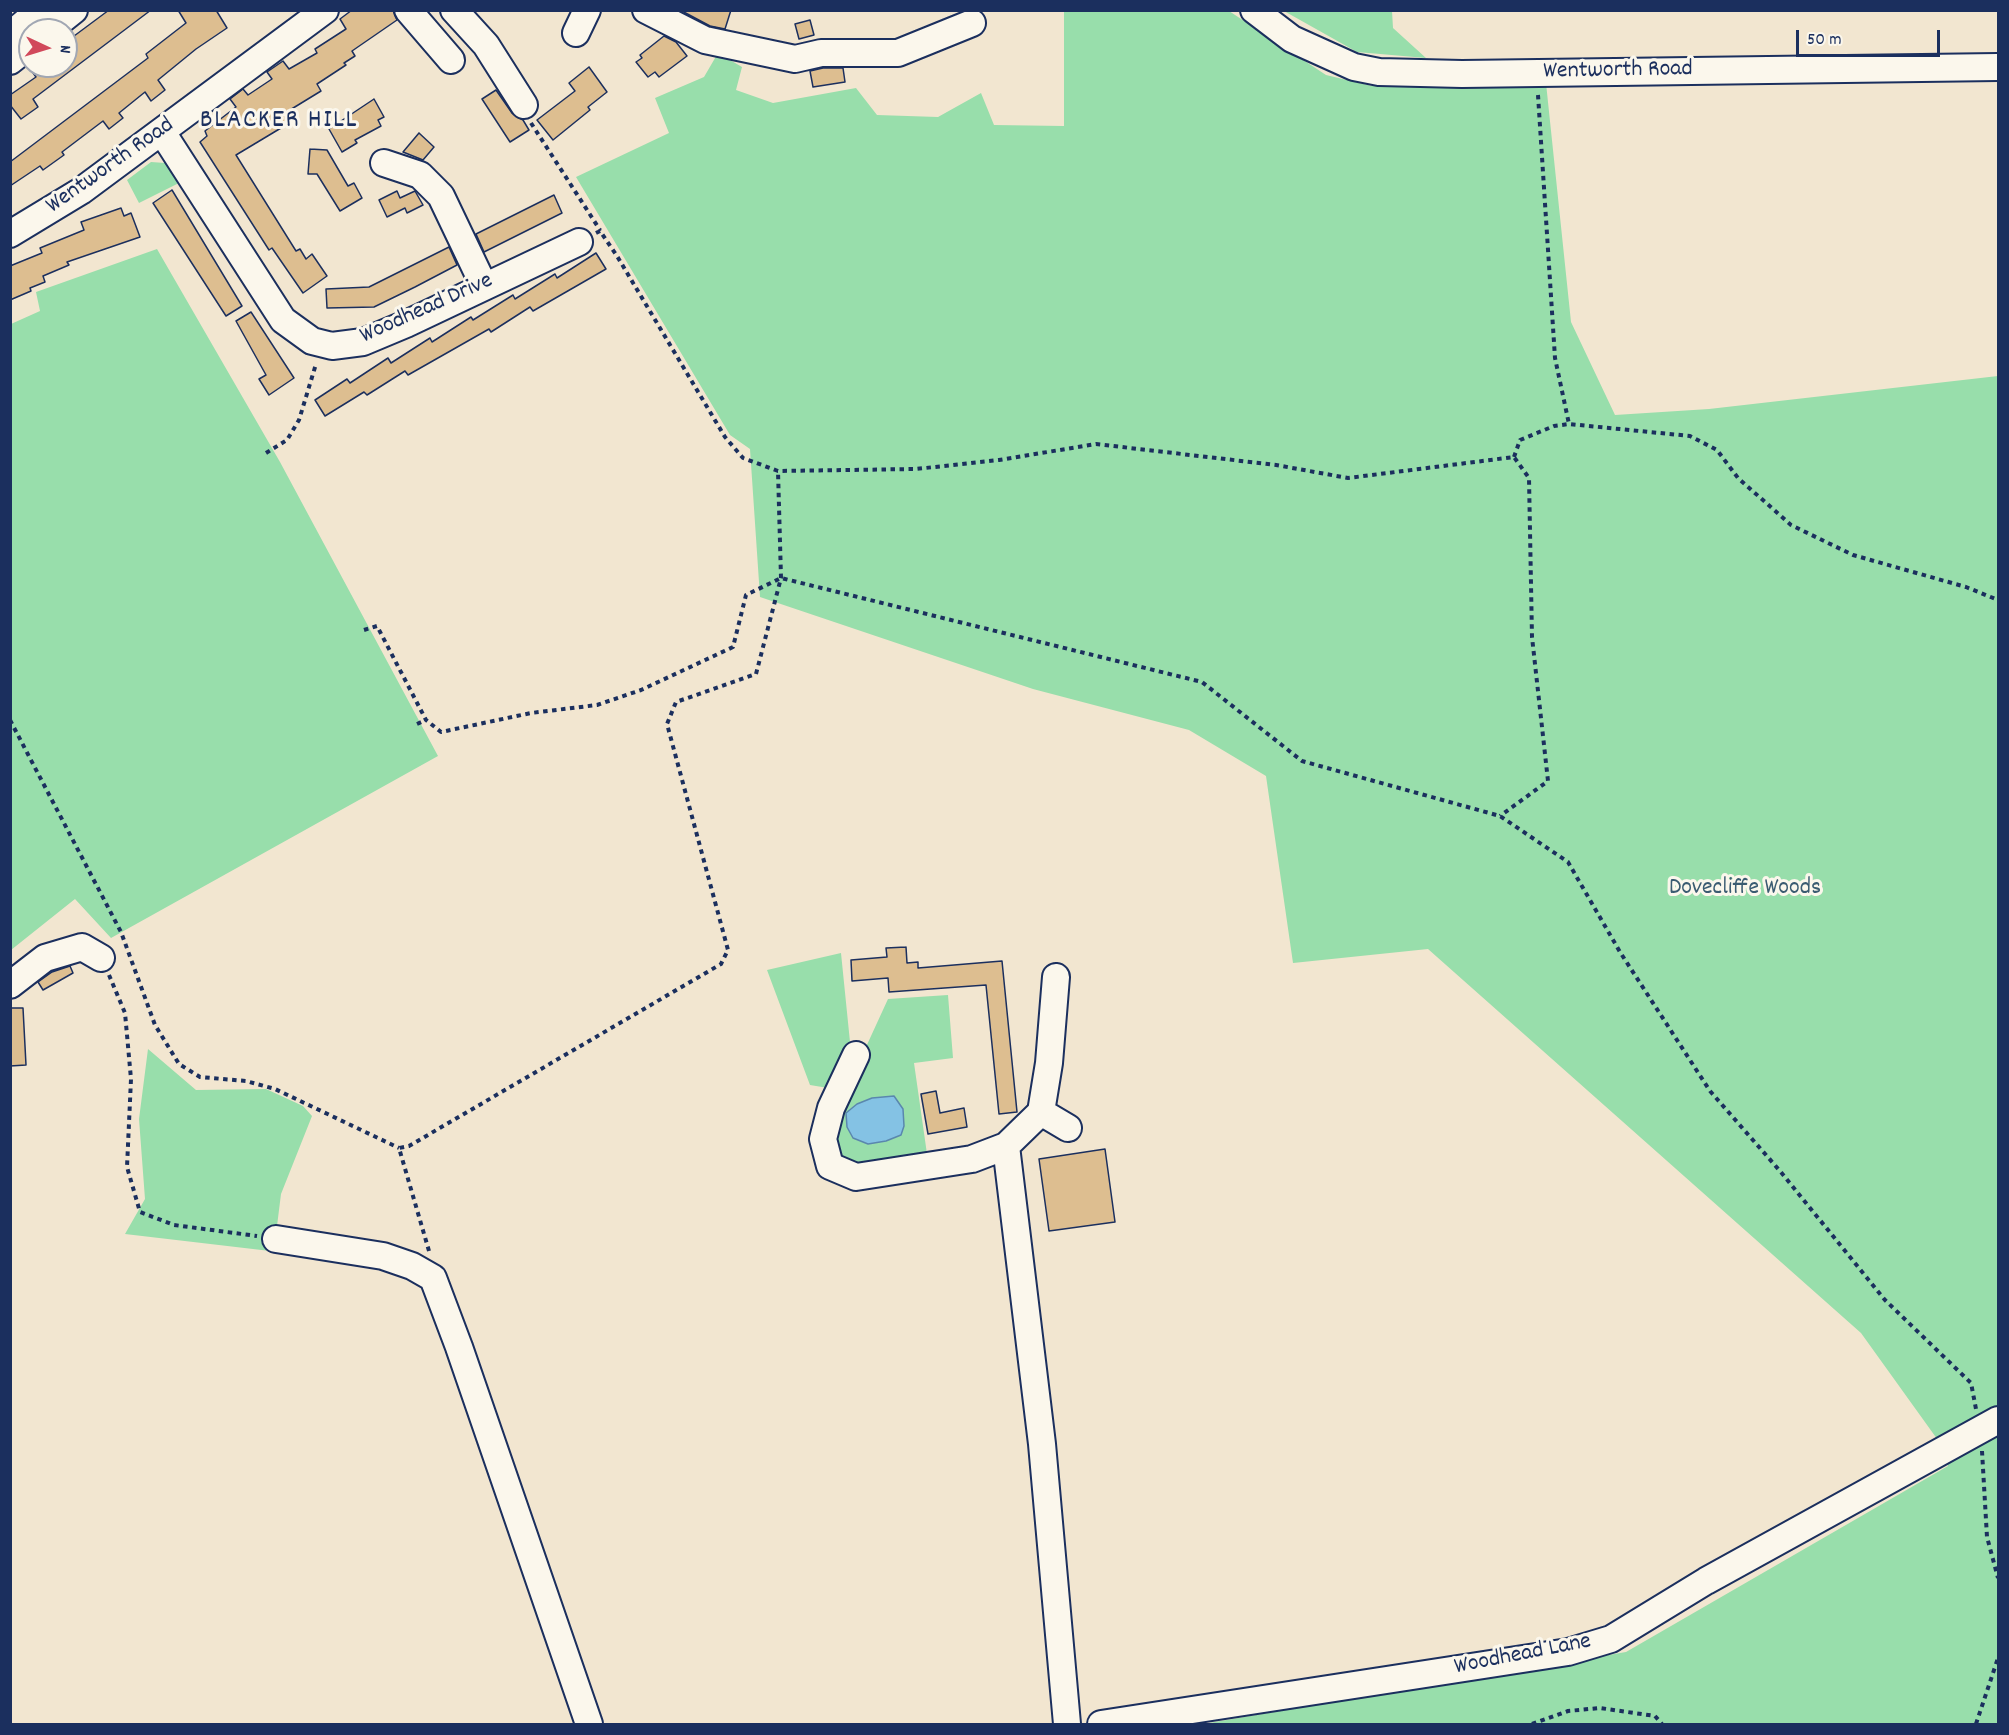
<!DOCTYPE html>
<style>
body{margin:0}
#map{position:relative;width:2009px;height:1735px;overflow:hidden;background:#f2e6d0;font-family:Dekko,sans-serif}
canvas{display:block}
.frame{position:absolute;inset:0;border:12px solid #1b2f5e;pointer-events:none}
.north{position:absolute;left:18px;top:18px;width:60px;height:60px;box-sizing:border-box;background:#fbf7ec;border:2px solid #a1a7b3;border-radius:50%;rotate:94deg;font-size:16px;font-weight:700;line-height:24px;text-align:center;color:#1b2f5e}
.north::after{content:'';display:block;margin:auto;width:21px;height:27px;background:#d1495b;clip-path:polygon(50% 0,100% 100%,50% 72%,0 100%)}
.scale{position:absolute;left:1796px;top:30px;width:144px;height:27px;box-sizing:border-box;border:3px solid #1b2f5e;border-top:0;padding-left:8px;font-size:18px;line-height:21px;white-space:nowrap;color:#1b2f5e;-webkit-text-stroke:4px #fbf7ec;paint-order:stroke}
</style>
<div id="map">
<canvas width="2009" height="1735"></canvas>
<div class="frame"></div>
<div class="north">N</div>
<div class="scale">50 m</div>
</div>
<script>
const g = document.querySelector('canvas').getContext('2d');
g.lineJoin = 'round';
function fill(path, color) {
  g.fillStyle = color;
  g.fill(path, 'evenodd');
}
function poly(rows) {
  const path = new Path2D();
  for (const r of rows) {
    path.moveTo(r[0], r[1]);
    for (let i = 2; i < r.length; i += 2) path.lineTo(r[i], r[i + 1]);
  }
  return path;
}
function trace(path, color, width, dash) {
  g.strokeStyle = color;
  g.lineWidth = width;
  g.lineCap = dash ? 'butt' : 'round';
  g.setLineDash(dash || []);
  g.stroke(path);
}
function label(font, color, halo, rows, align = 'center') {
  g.font = font + ' Dekko,sans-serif';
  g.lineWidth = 6;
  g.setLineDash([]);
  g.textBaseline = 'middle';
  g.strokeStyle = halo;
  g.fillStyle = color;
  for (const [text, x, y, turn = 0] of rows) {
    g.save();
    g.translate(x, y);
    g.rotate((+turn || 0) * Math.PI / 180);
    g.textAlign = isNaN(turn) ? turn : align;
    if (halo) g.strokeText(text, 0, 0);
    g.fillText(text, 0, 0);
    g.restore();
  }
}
fill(poly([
 [1064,11,1229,11,1326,75,1372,86,1546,83,1571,322,1615,415,1709,409,1998,376,1998,1724,1203,1724,1626,1652,1948,1466,1940,1443,1861,1333,1428,949,1293,963,1266,776,1189,730,1033,689,760,597,750,449,730,435,576,177,669,133,655,98,704,77,718,53,742,67,736,90,773,103,856,88,877,115,938,117,981,93,994,125,1064,126],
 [1284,11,1392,11,1393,28,1426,58,1357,52],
 [151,162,165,163,175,170,181,182,139,203,127,180],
 [157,249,280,462,438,756,111,938,75,899,11,950,11,324,40,311,36,292],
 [841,953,850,1042,828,1088,810,1085,767,970],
 [948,995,953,1058,914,1063,927,1154,858,1168,842,1166,832,1121,888,999],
 [148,1049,196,1090,266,1089,303,1106,312,1116,281,1194,277,1226,270,1251,125,1234,145,1199,139,1119]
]), '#98deab');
const water = poly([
 [894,1096,903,1109,904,1126,901,1135,886,1141,868,1144,853,1138,847,1127,846,1113,857,1104,872,1098,894,1096]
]);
fill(water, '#84c2e4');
trace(water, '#5a87ae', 1.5);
const building = poly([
 [109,10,151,10,33,99,38,107,21,119,10,105,10,95,36,77,28,66,66,66,66,42,109,10],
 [178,10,216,10,227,28,196,49,158,80,165,90,151,101,145,92,119,113,123,118,109,129,103,121,62,152,64,155,43,170,40,166,10,186,10,162,148,58,146,54,186,23,178,10],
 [352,10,393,10,397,20,352,51,355,56,344,63,346,65,317,84,321,91,285,113,291,122,236,155,296,251,300,249,306,259,312,254,327,276,303,293,272,248,269,250,200,142,207,136,205,131,236,107,230,99,243,89,248,95,272,79,267,72,283,61,289,69,317,53,315,49,346,29,340,19,352,10],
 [680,10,731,10,725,29,710,26,680,10],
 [810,20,814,35,799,39,795,24,810,20],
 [664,36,676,42,687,56,659,77,655,72,648,77,636,62,642,58,640,55,664,36],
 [589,67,607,92,588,107,590,110,553,140,537,120,575,91,569,83,589,67],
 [823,68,843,68,845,82,813,87,810,71,823,68],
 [496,90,512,113,523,120,529,130,510,142,482,99,496,90],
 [374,99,384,117,378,120,381,126,355,140,357,143,342,152,329,129,374,99],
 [419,133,434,147,423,160,403,152,419,133],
 [310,149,327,150,348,186,354,183,362,198,340,211,317,174,308,174,310,149],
 [172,190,242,306,226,316,153,203,172,190],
 [397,191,400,198,415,191,423,205,407,213,405,208,387,217,379,200,397,191],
 [554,195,562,213,484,252,476,234,554,195],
 [121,208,124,216,131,213,140,237,67,262,69,265,43,276,45,282,30,288,31,291,10,300,10,266,42,253,40,248,84,230,81,222,121,208],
 [449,247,457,265,415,287,374,307,327,308,326,289,369,287,449,247],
 [596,253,606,269,533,311,530,307,491,332,489,329,408,375,405,371,367,395,364,392,325,416,315,400,347,379,350,383,388,358,391,363,430,338,432,342,471,317,473,320,513,295,515,299,555,274,557,278,596,253],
 [251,312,294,378,269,395,259,379,266,375,236,321,251,312],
 [906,947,907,963,918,962,918,968,1002,961,1017,1112,999,1114,986,985,889,992,888,978,852,981,851,960,887,957,886,948,906,947],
 [70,966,73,973,43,990,38,982,52,972,70,966],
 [10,1008,23,1008,26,1065,10,1066,10,1008],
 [936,1091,940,1113,964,1108,967,1127,928,1134,921,1094,936,1091],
 [1105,1149,1115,1222,1049,1231,1039,1159,1105,1149]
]);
fill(building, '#ddbe90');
trace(building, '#1b2f5e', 1.5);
const minor = poly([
 [408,10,451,60],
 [454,10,486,45,524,105],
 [646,10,705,40,795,59,821,53,898,53,972,23],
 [1254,10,1292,39,1354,67,1379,72,1462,74,1998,67],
 [49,30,74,10],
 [576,33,587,10],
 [10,35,40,10],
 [10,61,30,45],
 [162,132,283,320,312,341,332,346,363,342,406,324,579,242],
 [384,163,420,175,441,196,484,286],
 [10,234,81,191,325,10],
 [10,985,45,958,82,947,101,958],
 [856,1055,831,1108,823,1139,830,1166,856,1177,972,1159,1006,1146,1042,1444,1067,1724],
 [1041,1112,1068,1128],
 [1006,1146,1041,1112,1049,1063,1056,977],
 [276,1239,383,1256,412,1266,433,1278,459,1347,589,1724],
 [1101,1724,1568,1652,1611,1639,1706,1581,1998,1420]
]);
trace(minor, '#1b2f5e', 30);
trace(poly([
 [1538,95,1555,358,1569,424],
 [531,123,600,230],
 [596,233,600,231,617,256,725,437,743,458,778,471,916,469,999,460,1096,444,1276,465,1348,478,1514,457,1529,478,1532,637,1548,781,1500,816],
 [266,453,287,440,299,420,316,364],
 [1514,457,1520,440,1554,426,1569,424,1690,436,1717,450,1738,478,1791,525,1853,555,1966,587,1998,600],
 [364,630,377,626,426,720,441,732,531,713,597,705,641,690,733,647,746,595,781,578,1202,682,1302,761,1500,816,1568,862,1620,952,1710,1091,1780,1171,1885,1300,1971,1383,1976,1409],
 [10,720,121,932,155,1025,179,1064,200,1077,246,1081,275,1089,399,1148],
 [417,724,426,720],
 [109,975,125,1013,131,1079,127,1167,140,1212,174,1225,257,1236],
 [429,1251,399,1148,409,1146,721,964,728,950,667,724,676,702,756,674,781,578,778,471],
 [1982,1451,1987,1537,1998,1578],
 [1532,1724,1568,1711,1600,1708,1655,1716,1662,1724],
 [1976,1724,1998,1658]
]), '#1b2f5e', 4, [4.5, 4.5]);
trace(minor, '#fbf7ec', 26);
label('24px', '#1b2f5e', '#fbf7ec', [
 ["Wentworth Road",1618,72,-1],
 ["Wentworth Road",111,167,-35],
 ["Woodhead Drive",427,310,-24],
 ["Woodhead Lane",1523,1656,-11]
]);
label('24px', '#3a5b71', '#fbf7ec', [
 ["Dovecliffe Woods",1745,890]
]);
g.letterSpacing = '1.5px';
label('27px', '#1b2f5e', '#fbf7ec', [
 ["BLACKER HILL",279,122]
]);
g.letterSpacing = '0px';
</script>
